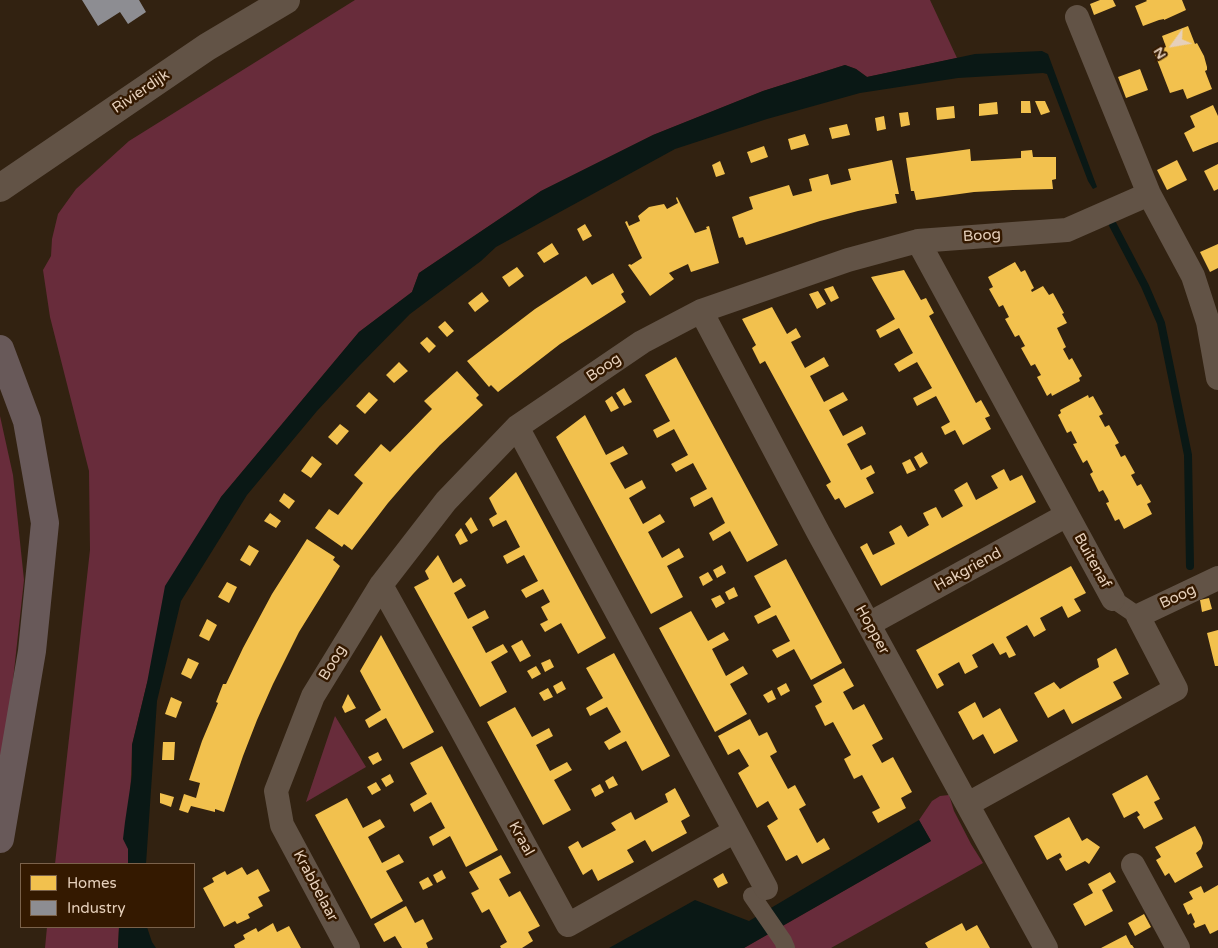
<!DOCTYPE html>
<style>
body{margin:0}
#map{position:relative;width:1218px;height:948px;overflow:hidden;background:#322211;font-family:"Varela Round",sans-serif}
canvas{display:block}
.legend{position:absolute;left:20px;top:863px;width:175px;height:65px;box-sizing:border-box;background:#341900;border:1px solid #7b624b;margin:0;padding:6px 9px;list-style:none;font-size:15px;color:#e6d0bb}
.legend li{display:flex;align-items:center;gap:10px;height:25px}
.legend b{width:25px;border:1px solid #7b624b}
.north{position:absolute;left:1148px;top:20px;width:50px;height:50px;-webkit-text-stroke:4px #341900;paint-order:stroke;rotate:238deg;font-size:14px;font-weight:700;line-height:20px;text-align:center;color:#e6d0bb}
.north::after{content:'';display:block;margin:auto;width:18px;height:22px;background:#e6d0bb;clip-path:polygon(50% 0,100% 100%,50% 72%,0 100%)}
</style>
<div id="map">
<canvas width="1218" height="948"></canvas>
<ul class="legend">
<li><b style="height:14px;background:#f2c14e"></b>Homes</li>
<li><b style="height:14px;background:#8d8d92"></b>Industry</li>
</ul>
<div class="north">N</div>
</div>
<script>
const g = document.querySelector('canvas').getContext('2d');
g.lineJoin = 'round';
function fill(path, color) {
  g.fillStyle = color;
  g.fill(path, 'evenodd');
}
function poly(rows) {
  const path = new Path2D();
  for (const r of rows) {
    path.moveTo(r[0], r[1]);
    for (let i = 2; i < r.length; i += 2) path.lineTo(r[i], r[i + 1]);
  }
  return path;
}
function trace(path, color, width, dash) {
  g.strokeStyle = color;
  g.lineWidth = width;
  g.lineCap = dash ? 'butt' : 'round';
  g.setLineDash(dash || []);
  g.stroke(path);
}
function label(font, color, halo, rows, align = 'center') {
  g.font = font + ' "Varela Round",sans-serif';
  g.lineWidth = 5;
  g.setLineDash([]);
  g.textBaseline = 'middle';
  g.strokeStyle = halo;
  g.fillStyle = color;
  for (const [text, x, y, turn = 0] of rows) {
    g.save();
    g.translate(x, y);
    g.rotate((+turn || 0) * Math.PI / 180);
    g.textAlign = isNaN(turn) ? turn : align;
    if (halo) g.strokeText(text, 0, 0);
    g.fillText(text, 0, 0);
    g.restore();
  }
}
fill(poly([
 [355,0,930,0,957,58,867,77,856,69,845,65,763,91,653,135,541,191,419,273,412,292,359,332,221,497,147,683,132,745,128,864,55,864,90,550,89,471,50,317,43,270,51,256,52,239,58,214,76,189,129,141],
 [0,416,13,475,24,580,8,726,0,783],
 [335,716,366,767,306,802],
 [949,795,954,811,971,844,983,863,831,948,744,948,931,841,919,820,932,801,940,796],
 [47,927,119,927,118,948,45,948]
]), '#682c3b');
fill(poly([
 [1042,51,1048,54,1097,187,1093,189,1088,181,1047,74,1043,73,958,78,860,93,767,119,675,149,496,247,481,261,410,314,358,367,317,411,247,495,181,601,157,701,146,864,128,864,128,849,123,839,125,822,132,775,132,745,147,683,165,586,221,497,359,332,412,292,419,273,541,191,653,135,763,91,845,65,856,69,867,77,975,54],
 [919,820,931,841,744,948,609,948,695,900,749,921],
 [119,927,147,927,152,942,156,948,118,948]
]), '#0a1815');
fill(poly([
 [1100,0,1113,0,1116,6,1094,15,1090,4],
 [1146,0,1182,0,1186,10,1164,20,1164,19,1159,20,1143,26,1135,6,1147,1],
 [1188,26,1195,44,1197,43,1204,56,1207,67,1207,70,1205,71,1212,89,1187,99,1183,89,1170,93,1154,52,1166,47,1162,36],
 [1140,69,1148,90,1126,98,1118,77],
 [1021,101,1030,101,1031,113,1021,113],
 [1035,101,1045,101,1050,112,1041,115],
 [997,102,998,114,979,116,979,104],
 [1213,105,1218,116,1218,142,1210,145,1193,152,1184,133,1195,127,1190,116],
 [954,106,955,118,937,120,936,108],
 [908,112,910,125,901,127,899,113],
 [884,116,886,129,877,131,875,118],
 [847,124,850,135,832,139,829,128],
 [805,134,809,145,791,150,788,139],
 [764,146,768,157,751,163,747,152],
 [970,149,971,161,1021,158,1021,151,1032,150,1033,157,1056,157,1056,179,1052,180,1053,189,1013,190,974,192,916,200,914,191,911,191,906,158],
 [892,160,899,194,895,194,897,203,858,211,820,221,746,245,743,237,739,238,732,217,753,209,749,197,789,185,793,196,812,191,809,179,828,174,831,185,851,180,848,169],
 [1177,160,1187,180,1167,190,1157,170],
 [720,161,725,174,716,177,712,165],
 [1218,164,1218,189,1214,191,1204,171],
 [677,197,695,233,707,229,706,227,709,226,719,263,691,272,688,264,669,273,674,279,650,296,628,265,630,264,631,265,642,258,625,222,627,221,629,226,640,221,638,216,649,207,664,204,667,209,678,203,676,198],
 [585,224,592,236,583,241,577,229],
 [552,243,559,254,544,263,537,253],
 [1218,244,1218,268,1210,272,1200,252],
 [1015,262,1021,272,1025,270,1034,288,1031,290,1032,292,1043,286,1049,295,1053,293,1064,313,1062,314,1067,323,1057,328,1066,347,1063,349,1069,360,1072,358,1082,376,1079,378,1080,381,1052,396,1051,393,1047,396,1037,377,1041,375,1036,366,1035,364,1031,366,1021,348,1025,346,1020,337,1019,335,1015,337,1005,319,1009,317,1003,305,999,307,989,289,993,287,988,277],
 [517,267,524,276,509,287,502,277],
 [904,270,921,300,926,298,934,313,929,316,976,403,981,400,990,416,985,418,991,429,963,445,955,430,945,435,941,427,950,422,936,396,917,406,913,398,932,388,917,362,899,372,894,364,913,353,899,328,880,338,876,330,895,319,871,277],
 [613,273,624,292,621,294,626,302,560,344,498,392,491,385,489,387,467,361,535,309,586,276,592,285],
 [833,286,839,298,831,302,824,289],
 [818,291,826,304,817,309,809,294],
 [482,292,489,301,475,312,468,303],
 [772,307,787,334,796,328,801,337,791,342,805,368,824,357,829,366,810,376,824,402,843,392,848,400,829,410,843,436,862,426,866,434,847,444,861,470,871,465,875,473,866,478,874,493,845,508,839,498,835,500,826,485,831,482,765,361,760,364,752,348,756,345,742,319],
 [445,321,454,331,447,337,438,327],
 [427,337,436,346,429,353,420,343],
 [676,357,778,545,747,562,730,531,713,541,709,533,725,523,712,497,694,507,690,498,707,489,693,463,676,472,671,464,688,455,674,429,657,438,653,430,670,421,645,375],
 [399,362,408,371,394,383,386,375],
 [457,371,479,395,476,398,483,405,440,445,413,474,388,503,352,550,344,544,342,547,315,528,329,509,338,515,363,483,354,475,381,444,390,452,432,409,424,401],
 [624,388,632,402,624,406,616,393],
 [369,392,378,400,365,414,356,406],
 [1088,395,1089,398,1093,396,1103,414,1099,416,1104,425,1105,427,1109,425,1119,443,1115,445,1121,457,1125,455,1135,473,1131,475,1136,484,1137,486,1141,484,1151,502,1147,504,1152,514,1124,529,1119,519,1115,521,1106,503,1109,502,1108,499,1103,490,1099,492,1090,474,1093,472,1087,460,1083,463,1073,444,1077,443,1071,431,1067,433,1058,415,1061,413,1060,410],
 [612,396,619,408,611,412,605,401],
 [585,415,606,455,623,446,628,454,610,463,625,489,642,480,646,488,629,498,643,524,660,514,665,522,648,532,662,558,679,548,684,557,667,566,683,597,651,614,556,437],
 [340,424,349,431,337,445,328,437],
 [922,452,928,463,920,468,914,457],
 [312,456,322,464,311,478,301,471],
 [910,459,916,470,907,474,902,463],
 [1004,469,1010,481,1022,475,1036,502,881,586,860,547,867,543,873,555,895,544,889,532,901,525,908,537,929,525,923,513,936,507,942,518,963,506,954,490,967,482,976,500,998,488,991,476],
 [516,472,606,638,578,654,561,623,545,632,540,624,548,620,541,607,550,602,543,589,526,598,521,590,538,581,524,555,507,564,503,556,520,547,506,520,493,527,489,519,497,514,489,498],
 [284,493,295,501,289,509,279,501],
 [270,513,281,521,276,528,264,521],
 [471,517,478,530,471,534,465,524],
 [461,528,468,541,460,545,455,535],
 [307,539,335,557,333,560,340,566,299,632,273,684,257,720,243,756,224,812,215,809,215,812,191,806,188,813,179,810,184,794,196,798,200,783,189,780,202,741,218,703,216,702,223,684,226,684,243,648,272,594],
 [249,545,259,551,250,566,240,560],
 [438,555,453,583,461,578,466,586,454,593,468,619,485,610,489,618,472,627,486,653,503,644,508,652,491,662,507,692,480,707,414,587,429,579,425,571],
 [786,559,842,663,811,680,794,649,777,658,772,650,790,641,776,615,758,624,754,616,771,607,754,576],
 [722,565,726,573,717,578,713,570],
 [1071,566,1086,593,1074,599,1081,611,1068,618,1062,606,1040,618,1046,630,1034,637,1027,625,1006,637,1016,655,1009,658,1006,652,1000,655,993,643,972,655,978,667,965,674,959,662,938,674,944,685,937,689,916,650],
 [708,572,713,580,703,586,699,577],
 [227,582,237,587,229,603,218,597],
 [734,587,738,596,729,600,725,592],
 [720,595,725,603,716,608,711,599],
 [1209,598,1212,609,1202,612,1200,600],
 [691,611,708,641,724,632,729,640,712,649,726,676,743,666,748,674,730,684,747,714,715,732,659,628],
 [207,619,217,625,209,641,199,636],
 [1218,630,1218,666,1215,666,1207,633],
 [381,635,434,732,403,749,386,718,369,728,365,720,381,710,360,671],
 [522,640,531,656,520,662,511,646],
 [1116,648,1129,674,1113,682,1122,698,1072,724,1064,709,1048,718,1034,693,1054,682,1060,689,1079,678,1099,667,1097,659],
 [614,653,670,756,642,771,626,741,609,750,604,742,621,732,607,707,590,716,586,708,603,698,586,668],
 [188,658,199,663,191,679,181,674],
 [550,659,554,667,545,672,541,663],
 [536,666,541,674,532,679,527,671],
 [844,668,854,686,843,692,853,710,864,704,883,739,872,745,882,763,893,757,912,792,901,798,906,808,878,823,872,812,880,808,862,775,854,779,844,759,851,755,833,722,825,726,815,706,822,702,813,685],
 [562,681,566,689,557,694,553,686],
 [786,683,790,691,781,696,777,688],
 [548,688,553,697,544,701,539,693],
 [772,690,776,699,768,703,763,695],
 [348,694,356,708,345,713,342,707],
 [171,697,182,702,176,718,165,714],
 [975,702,983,718,1000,708,1018,741,994,754,983,734,973,740,958,712],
 [515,707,532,737,549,728,553,736,536,745,550,771,567,762,572,770,554,780,571,810,543,825,487,722],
 [750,719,759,736,767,732,777,752,770,756,788,789,795,785,801,796,806,805,799,809,817,843,824,838,830,849,802,864,797,855,786,861,767,826,778,819,768,801,757,808,738,773,749,766,739,749,728,755,718,736],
 [163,742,175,742,174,760,162,760],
 [442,746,498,850,466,867,450,836,433,846,429,837,445,828,431,802,414,812,410,804,427,794,410,763],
 [378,752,382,760,373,765,368,757],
 [390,774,394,782,386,787,381,779],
 [1147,775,1160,799,1154,802,1163,819,1144,829,1137,817,1140,815,1137,811,1124,818,1112,794],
 [613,776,618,785,609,789,605,781],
 [376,782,381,790,372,795,367,787],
 [600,784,604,792,595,797,591,789],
 [675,788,690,816,681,821,687,833,652,852,645,840,627,850,634,862,598,881,592,869,583,875,568,847,578,841,582,848,616,830,611,823,631,812,635,820,668,802,665,794],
 [160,793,174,797,171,807,160,803],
 [347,798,363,828,380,819,385,827,368,837,382,863,399,854,404,862,386,871,403,901,371,919,315,815],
 [1069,817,1082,841,1087,838,1100,847,1089,864,1085,861,1066,871,1059,859,1062,857,1060,853,1047,860,1034,836],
 [1195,826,1201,837,1203,843,1201,849,1196,853,1203,867,1175,883,1169,873,1165,876,1156,860,1161,857,1155,847],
 [501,855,511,873,499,879,509,897,520,891,540,926,528,932,533,941,522,948,501,948,500,946,507,942,489,909,482,913,471,893,479,889,469,872],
 [242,867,247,875,258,869,270,891,258,897,263,906,248,914,250,918,237,924,235,921,224,927,203,888,214,882,212,878,225,871,227,875],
 [442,870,446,878,437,883,433,875],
 [1110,872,1116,882,1102,890,1113,911,1085,926,1073,904,1093,893,1088,884],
 [723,873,728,883,718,888,713,879],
 [428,877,433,885,423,890,419,882],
 [1218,885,1218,930,1210,934,1205,924,1195,928,1193,924,1195,922,1191,913,1188,915,1183,904,1193,899,1189,892,1201,886,1204,893],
 [406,906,415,923,423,919,433,939,426,943,428,948,402,948,395,936,384,942,374,924],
 [1144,914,1151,927,1135,936,1128,923],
 [273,923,277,932,289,926,301,948,235,948,234,945,245,939,243,935,256,928,258,932],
 [962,923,966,931,977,925,990,948,928,948,925,943],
 [1126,935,1131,945,1132,945,1134,948,1101,948]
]), '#f2c14e');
fill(poly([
 [82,0,139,0,146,12,128,24,120,12,98,26]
]), '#8d8d92');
trace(poly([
 [1113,225,1145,286,1161,323,1188,455,1190,566]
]), '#0a1815', 8);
trace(poly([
 [1113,599,1138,616],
 [752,896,783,941,786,948]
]), '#625346', 18);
trace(poly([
 [1077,17,1149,194,1193,276,1208,322,1218,378],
 [918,241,1113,599],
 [701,311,818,532,1046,948],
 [517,427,766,888],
 [381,585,460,727,568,925,735,831],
 [869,624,1067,515],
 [968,804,1176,689,1138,616,1218,578],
 [1133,865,1178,948],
 [348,948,282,825,276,791,313,696,381,585,446,501,517,427,642,342,701,311,848,260,918,241,1067,230,1149,194]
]), '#625346', 24);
trace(poly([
 [0,188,207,47,286,0]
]), '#625346', 28);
trace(poly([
 [0,349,27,421,45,523,32,651,0,839]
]), '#685959', 28);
label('15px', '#e6d0bb', '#341900', [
 ["Rivierdijk",141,92,-34],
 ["Boog",982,236,-4],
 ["Boog",604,368,-34],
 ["Buitenaf",1092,561,61],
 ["Hakgriend",968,570,-29],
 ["Boog",1178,597,-25],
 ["Hopper",872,630,61],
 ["Boog",333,663,-59],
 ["Kraal",521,839,61],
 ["Krabbelaar",315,886,62]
]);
</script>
